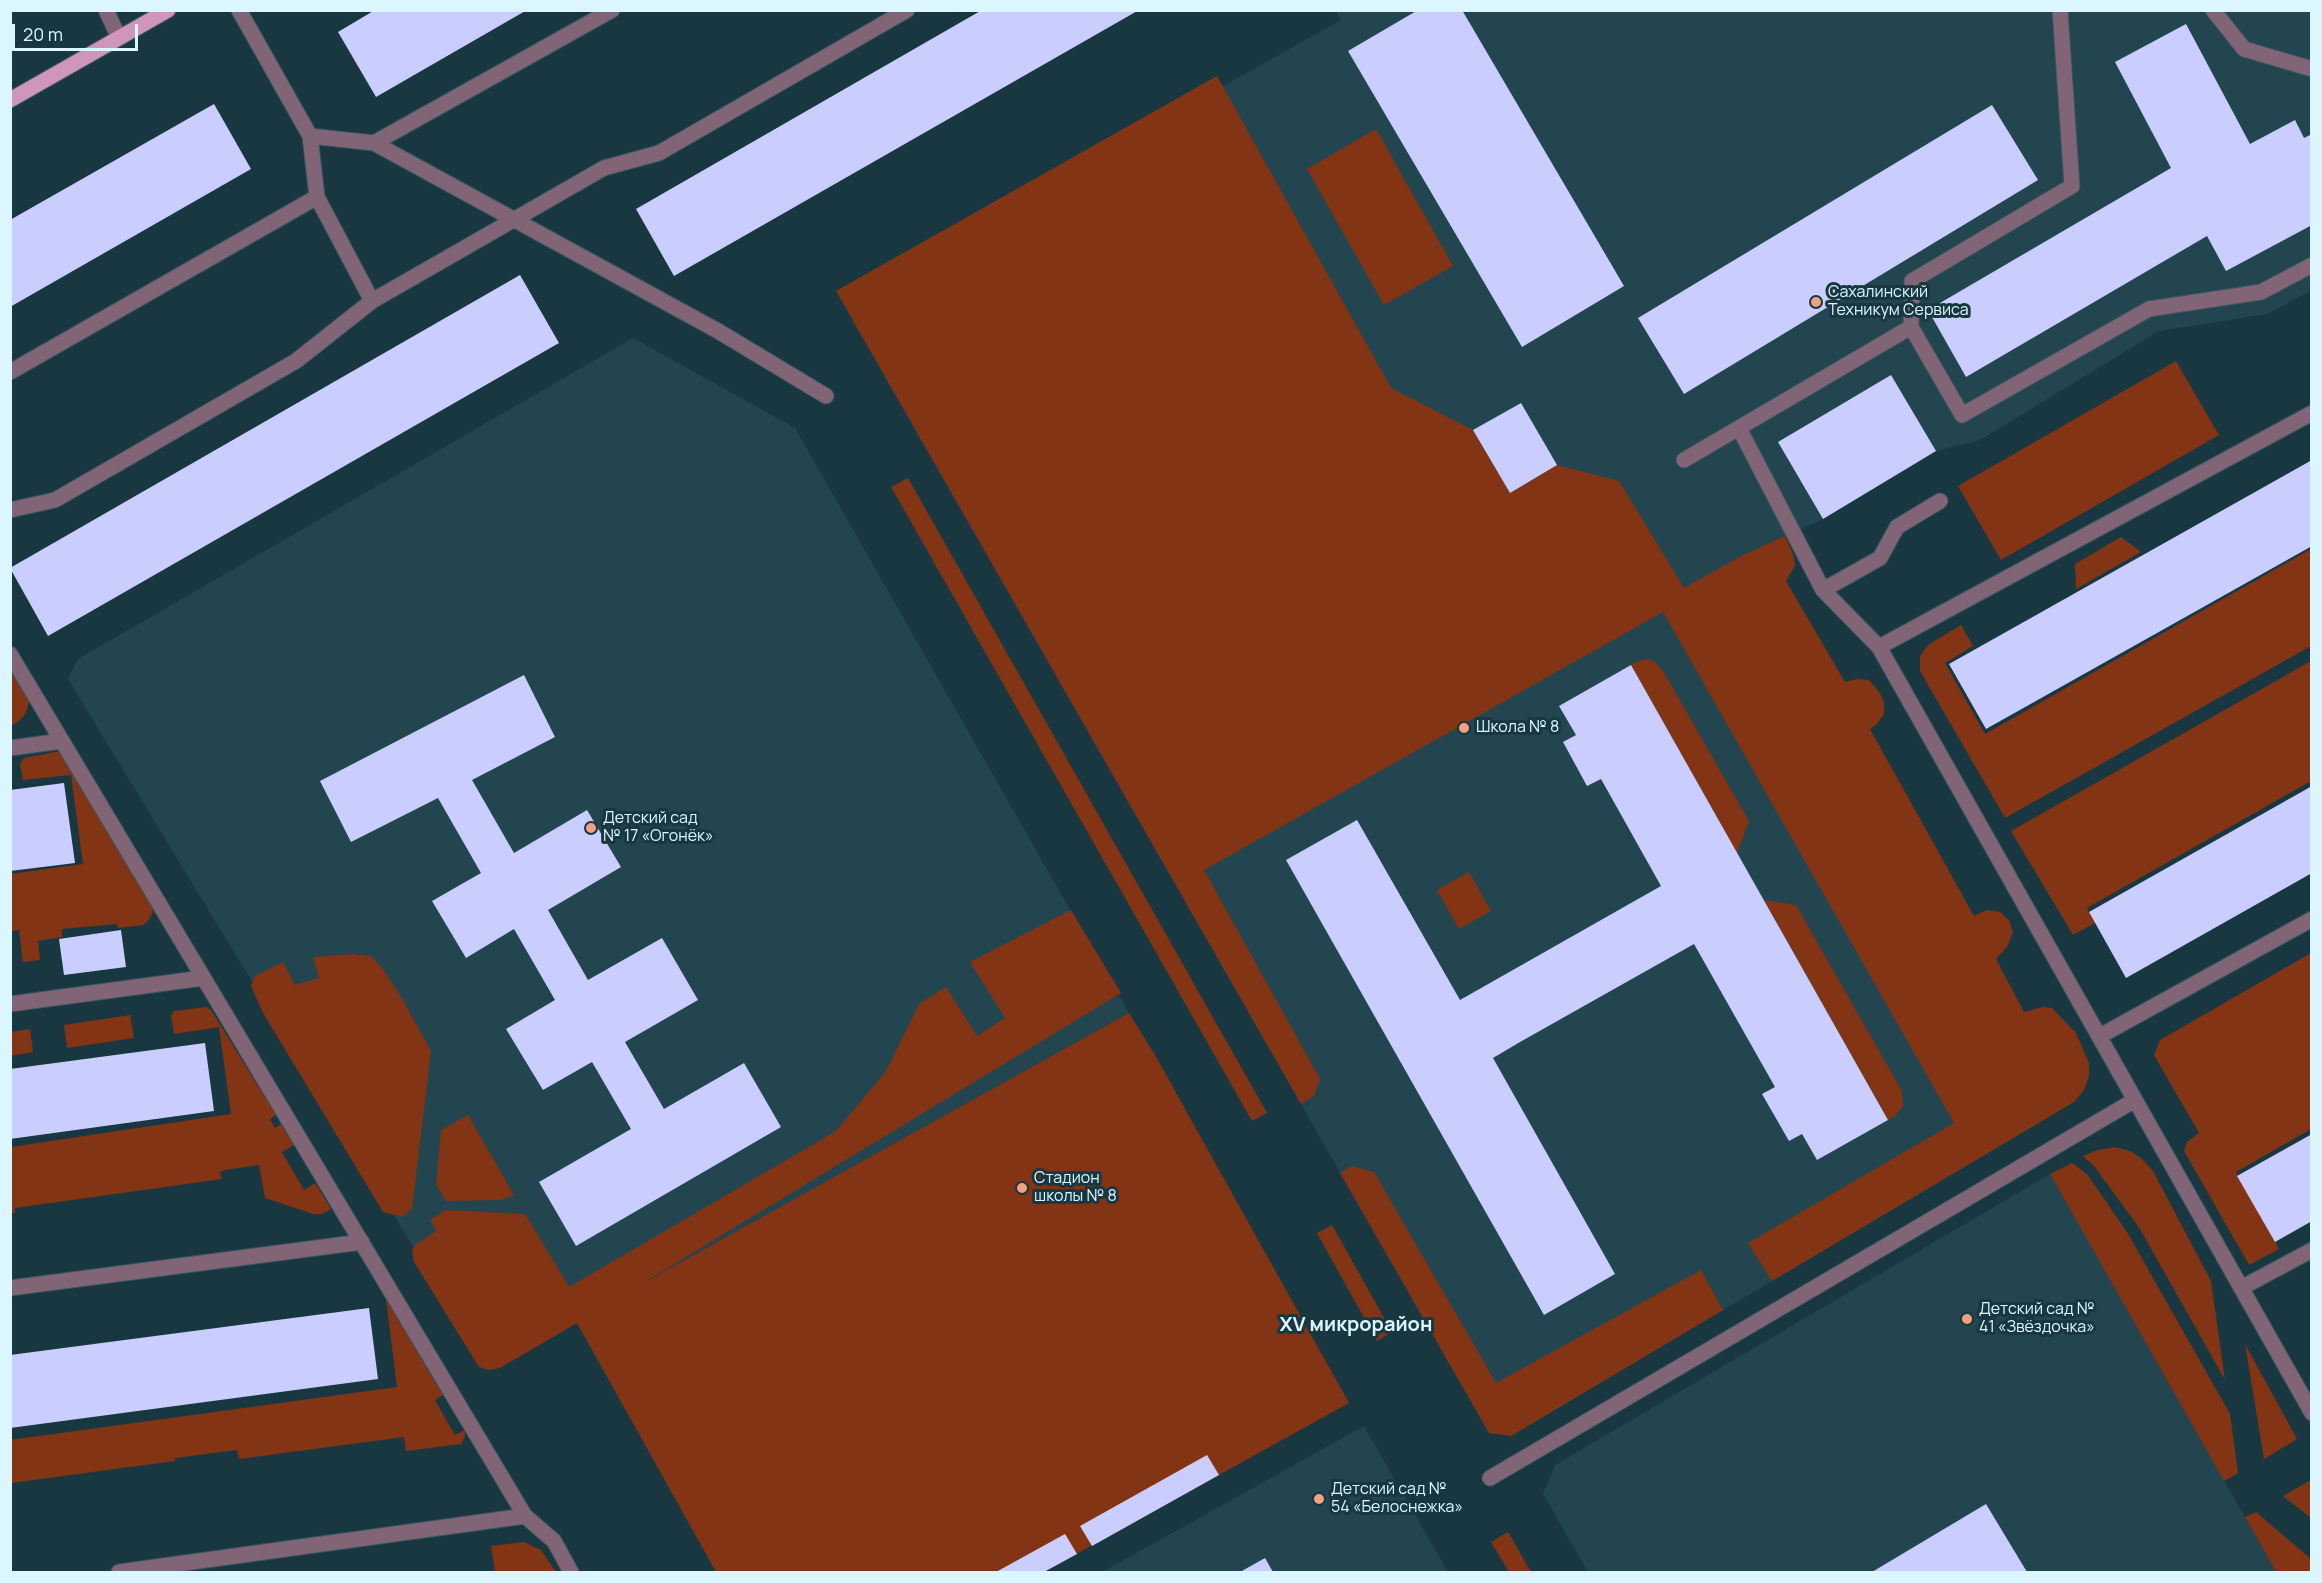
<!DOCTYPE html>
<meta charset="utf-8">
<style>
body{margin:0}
#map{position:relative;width:2322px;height:1583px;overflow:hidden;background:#183740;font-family:Manrope,sans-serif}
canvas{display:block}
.frame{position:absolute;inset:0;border:12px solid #dbf6ff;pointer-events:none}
.scale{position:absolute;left:12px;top:24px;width:126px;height:27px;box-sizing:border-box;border:3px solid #dbf6ff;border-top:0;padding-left:8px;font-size:18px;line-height:21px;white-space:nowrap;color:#dbf6ff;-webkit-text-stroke:4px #183740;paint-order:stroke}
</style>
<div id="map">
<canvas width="2322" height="1583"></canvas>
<div class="frame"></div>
<div class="scale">20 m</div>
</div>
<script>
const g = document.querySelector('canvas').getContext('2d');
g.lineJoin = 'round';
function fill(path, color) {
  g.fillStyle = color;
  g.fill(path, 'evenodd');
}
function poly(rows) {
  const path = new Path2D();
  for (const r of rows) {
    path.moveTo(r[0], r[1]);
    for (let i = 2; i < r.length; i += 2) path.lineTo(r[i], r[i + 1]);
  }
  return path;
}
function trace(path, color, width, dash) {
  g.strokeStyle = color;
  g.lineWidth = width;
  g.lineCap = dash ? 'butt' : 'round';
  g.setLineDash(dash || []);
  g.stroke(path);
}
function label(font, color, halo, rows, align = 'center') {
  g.font = font + ' Manrope,sans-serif';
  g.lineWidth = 6;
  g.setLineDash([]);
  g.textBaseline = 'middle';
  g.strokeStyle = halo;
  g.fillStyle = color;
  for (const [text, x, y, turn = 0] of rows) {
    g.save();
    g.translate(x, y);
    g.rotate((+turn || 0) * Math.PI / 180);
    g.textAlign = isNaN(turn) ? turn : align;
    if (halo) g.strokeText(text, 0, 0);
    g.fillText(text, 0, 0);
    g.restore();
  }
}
fill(poly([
 [1336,11,2311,11,2311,291,2267,314,2159,331,1980,440,1936,451,1823,519,1745,554,2057,1112,1511,1436,1489,1433,836,291,1217,76,1223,86,1341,20],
 [633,338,795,428,1129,1013,488,1370,68,679,78,659],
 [2050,1174,2276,1572,1588,1572,1543,1494,1555,1465],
 [1364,1426,1448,1572,1102,1572]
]), '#224550');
fill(poly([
 [1217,76,1391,388,1473,430,1510,493,1557,465,1619,481,1684,588,1745,554,1785,536,1793,554,1795,566,1786,581,1845,682,1857,679,1869,680,1880,693,1884,702,1884,714,1877,724,1870,729,1974,916,1987,910,2000,912,2009,920,2013,932,2007,947,1996,959,2024,1012,2043,1007,2052,1008,2076,1033,2089,1063,2089,1076,2084,1090,2074,1102,1772,1281,1748,1243,1954,1123,1663,612,1204,870,1320,1079,1314,1096,1301,1104,836,291],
 [1376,129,1453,266,1384,305,1307,169],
 [2176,361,2219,435,2001,560,1958,486],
 [908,478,1267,1113,1252,1121,891,487],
 [2121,537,2141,552,2076,589,2075,564],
 [2311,549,2311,646,2005,818,1920,671,1920,656,1928,645,1961,625,1973,646,1945,663,1985,734],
 [1651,659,1662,669,1749,821,1737,853,1631,665,1638,661],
 [2311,661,2311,781,2087,908,2095,923,2073,935,2011,831],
 [10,670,29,701,26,713,19,721,11,726],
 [60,751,152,906,153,912,148,921,143,925,118,928,117,924,62,929,62,937,38,941,40,960,23,962,19,930,11,931,10,874,83,864,71,775,23,780,20,764,24,758],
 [1469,872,1491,911,1459,929,1437,890],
 [1764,900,1796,905,1902,1091,1903,1106,1895,1116,1888,1120],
 [1071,910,1121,993,638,1286,1129,1013,1155,1055,1349,1403,1044,1572,716,1572,577,1323,500,1368,488,1370,479,1367,414,1262,412,1251,415,1245,436,1231,430,1220,446,1210,525,1214,569,1287,836,1131,886,1071,919,1004,946,987,977,1036,1005,1018,970,962],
 [2311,953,2311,1129,2236,1172,2279,1249,2249,1265,2184,1151,2187,1142,2199,1133,2154,1055,2160,1040],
 [352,954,371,956,382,968,400,995,431,1051,412,1209,402,1217,383,1212,263,1013,251,986,255,976,283,962,295,985,319,978,313,957],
 [206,1007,211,1010,276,1115,270,1119,275,1128,281,1124,294,1145,282,1152,304,1190,315,1183,331,1209,322,1214,313,1214,265,1198,259,1165,224,1170,220,1172,222,1179,15,1208,15,1213,11,1214,11,1147,231,1114,219,1027,174,1034,171,1016,174,1011],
 [130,1015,134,1038,67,1048,64,1025],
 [30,1029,33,1052,11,1056,11,1032],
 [468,1115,514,1195,501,1200,446,1201,436,1184,441,1130],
 [2115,1147,2130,1151,2141,1158,2153,1171,2211,1281,2225,1380,2140,1229,2094,1166,2083,1156,2098,1150],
 [2072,1163,2087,1174,2127,1232,2230,1414,2238,1473,2224,1481,2050,1174],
 [1352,1166,1374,1172,1496,1383,1701,1270,1723,1310,1511,1436,1489,1433,1340,1173],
 [1332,1225,1392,1332,1377,1341,1317,1233],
 [386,1299,443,1395,435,1400,455,1435,465,1430,465,1436,461,1444,406,1451,404,1437,239,1459,237,1450,175,1458,175,1461,11,1483,10,1440,397,1387],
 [2245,1344,2297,1439,2264,1459],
 [2311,1480,2311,1518,2283,1496],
 [2256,1512,2311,1559,2311,1572,2276,1572,2245,1517],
 [1508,1532,1531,1572,1509,1572,1491,1542],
 [524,1542,541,1550,556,1572,543,1571,495,1572,491,1546]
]), '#833415');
fill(poly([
 [375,10,527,10,376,97,338,32],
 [982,10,1139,10,674,276,636,209],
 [1418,10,1462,10,1624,286,1522,347,1348,51],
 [2186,24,2250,144,2295,120,2304,138,2312,134,2312,225,2226,271,2207,236,1966,377,1928,310,2171,168,2115,62],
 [214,104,251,169,10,307,10,220],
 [1992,105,2038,180,1684,394,1638,318],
 [520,275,559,343,48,636,10,568],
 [1891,375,1936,451,1823,519,1778,442],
 [1521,403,1557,465,1510,493,1473,430],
 [2312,460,2312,546,1986,729,1949,664],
 [1631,665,1888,1120,1817,1160,1802,1134,1789,1141,1762,1094,1775,1087,1694,944,1520,1042,1493,1058,1615,1274,1544,1315,1286,860,1357,820,1460,1000,1661,886,1601,779,1587,786,1563,742,1576,735,1559,706],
 [524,675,555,737,472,780,514,853,587,810,621,867,548,910,588,980,662,938,698,1000,625,1042,664,1109,744,1063,781,1127,576,1246,539,1182,631,1129,592,1062,543,1090,506,1029,555,1000,514,929,466,958,432,901,481,873,438,798,351,842,320,781],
 [64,783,75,863,10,871,10,790],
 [2312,786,2312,873,2126,978,2089,912],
 [121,930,126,967,64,975,59,939],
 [205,1043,214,1111,10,1139,10,1069],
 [2312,1134,2312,1221,2275,1242,2237,1176],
 [369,1308,378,1379,10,1428,10,1355],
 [1207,1455,1219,1475,1092,1546,1080,1526],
 [1986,1504,2027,1572,1872,1572],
 [1065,1534,1077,1554,1044,1572,996,1572],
 [1265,1558,1273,1572,1240,1572]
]), '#c9cefe');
const minor = poly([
 [106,10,119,38],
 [2213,10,2244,49,2312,69],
 [310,136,374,143,718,331,826,396],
 [374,143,612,10],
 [372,301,604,168,659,153,907,10],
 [1911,327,1912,281,2072,186,2060,10],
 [10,372,317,197,310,136,239,10],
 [1739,428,1823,590,1879,647,2312,1413],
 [1684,460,1911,327,1962,415,2149,309,2261,292,2312,265],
 [10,510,55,500,296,361,372,301,317,197],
 [1823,590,1880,558,1897,527,1940,501],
 [1879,647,2312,413],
 [10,654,525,1516,554,1541,571,1572],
 [10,748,62,741],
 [10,1004,203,978],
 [2100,1036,2312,919],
 [10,1288,362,1242],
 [2241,1288,2312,1250],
 [1490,1478,2135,1100],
 [119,1572,525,1516]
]);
const major = poly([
 [10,100,168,10]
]);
trace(minor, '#37565f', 17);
trace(major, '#37565f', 17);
trace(minor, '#816577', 15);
trace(major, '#cf95bb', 15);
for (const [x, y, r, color] of [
 [1816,302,6,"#f39f82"],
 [1464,728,6,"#f39f82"],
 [591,828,6,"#f39f82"],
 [1022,1188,6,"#f39f82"],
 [1967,1319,6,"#f39f82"],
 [1319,1499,6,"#f39f82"]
]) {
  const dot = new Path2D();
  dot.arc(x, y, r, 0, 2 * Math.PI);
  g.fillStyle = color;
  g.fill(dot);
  trace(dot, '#183740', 2);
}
label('16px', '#dbf6ff', '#183740', [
 ["Сахалинский",1828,293],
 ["Техникум Сервиса",1828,311],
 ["Школа № 8",1476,728],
 ["Детский сад",603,819],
 ["№ 17 «Огонёк»",603,837],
 ["Стадион",1034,1179],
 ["школы № 8",1034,1197],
 ["Детский сад №",1979,1310],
 ["41 «Звёздочка»",1979,1328],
 ["Детский сад №",1331,1490],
 ["54 «Белоснежка»",1331,1508]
], 'left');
label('bold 20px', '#dbf6ff', '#183740', [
 ["XV микрорайон",1356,1325]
]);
</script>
